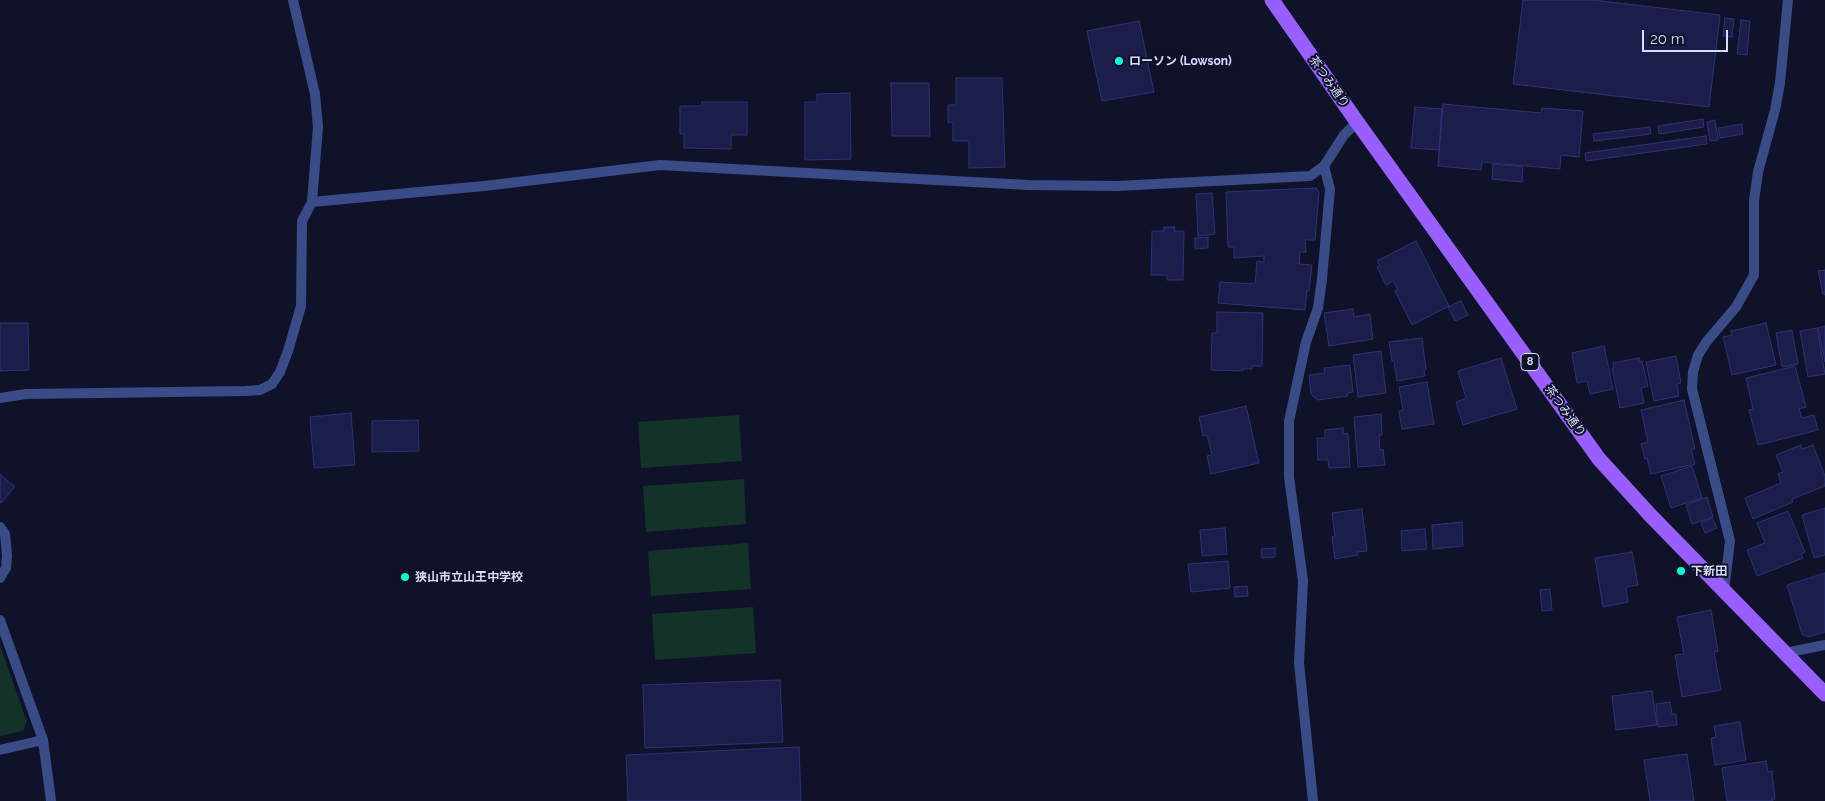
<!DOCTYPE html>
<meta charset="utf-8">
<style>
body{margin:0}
#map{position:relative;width:1825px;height:801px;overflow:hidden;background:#101229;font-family:Raleway,sans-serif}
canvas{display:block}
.scale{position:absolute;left:1642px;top:30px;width:86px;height:22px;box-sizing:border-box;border:2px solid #d7ddff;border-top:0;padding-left:6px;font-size:15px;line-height:18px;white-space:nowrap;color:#d7ddff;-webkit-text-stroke:4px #101229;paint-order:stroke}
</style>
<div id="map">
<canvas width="1825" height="801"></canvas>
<div class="scale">20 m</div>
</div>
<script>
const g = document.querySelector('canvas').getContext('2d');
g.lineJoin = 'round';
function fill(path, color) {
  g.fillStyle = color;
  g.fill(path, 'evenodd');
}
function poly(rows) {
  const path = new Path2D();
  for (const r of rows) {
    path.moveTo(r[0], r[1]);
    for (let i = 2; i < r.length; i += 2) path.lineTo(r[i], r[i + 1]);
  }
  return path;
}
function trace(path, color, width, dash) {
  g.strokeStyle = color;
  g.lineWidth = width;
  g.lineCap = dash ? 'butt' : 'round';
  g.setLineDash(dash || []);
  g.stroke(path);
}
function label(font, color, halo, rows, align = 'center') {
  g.font = font + ' Raleway,"Noto Sans JP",sans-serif';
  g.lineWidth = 4;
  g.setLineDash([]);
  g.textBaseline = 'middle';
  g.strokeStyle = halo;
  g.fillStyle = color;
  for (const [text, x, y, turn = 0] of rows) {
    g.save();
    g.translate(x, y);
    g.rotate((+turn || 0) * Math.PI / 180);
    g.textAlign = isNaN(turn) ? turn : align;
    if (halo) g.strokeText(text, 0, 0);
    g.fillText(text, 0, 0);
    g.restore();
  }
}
fill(poly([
 [739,415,742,461,641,468,638,422],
 [744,479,746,524,646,532,643,486],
 [748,543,751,589,651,596,648,551],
 [753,607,756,653,655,660,652,614],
 [0,645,27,722,23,731,0,736]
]), '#133329');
const building = poly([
 [1523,0,1593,0,1720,15,1709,107,1513,84,1523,0],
 [1725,18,1734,19,1732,37,1723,36,1725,18],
 [1741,20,1750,21,1747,55,1737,54,1741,20],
 [1139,21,1154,92,1102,101,1087,31,1139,21],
 [956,78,1002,78,1005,167,969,168,969,141,953,141,953,122,948,123,948,105,956,105,956,78],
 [891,83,929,83,930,136,892,136,891,83],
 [850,93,851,159,805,160,805,102,817,102,817,94,850,93],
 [702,102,747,102,747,135,731,135,731,149,684,148,684,134,680,134,680,106,702,106,702,102],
 [1443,104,1541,113,1542,108,1583,111,1579,157,1561,155,1560,169,1482,162,1481,170,1438,166,1443,104],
 [1415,107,1442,109,1439,150,1411,148,1415,107],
 [1703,119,1704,127,1659,134,1658,126,1703,119],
 [1715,120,1718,140,1710,141,1707,122,1715,120],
 [1742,124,1743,134,1720,138,1718,128,1742,124],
 [1650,127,1651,134,1594,141,1593,134,1650,127],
 [1706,136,1707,144,1586,161,1585,153,1706,136],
 [1493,164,1523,167,1522,182,1492,179,1493,164],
 [1316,188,1319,192,1315,240,1305,240,1306,252,1300,252,1299,264,1312,265,1309,291,1307,291,1305,310,1218,303,1220,282,1255,284,1257,261,1264,262,1264,256,1234,258,1234,247,1228,247,1226,192,1316,188],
 [1212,193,1215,234,1198,236,1196,194,1212,193],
 [1164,227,1175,227,1174,231,1184,231,1183,280,1167,280,1167,275,1151,275,1152,231,1164,231,1164,227],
 [1208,237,1208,248,1195,249,1195,238,1208,237],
 [1416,241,1449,306,1412,325,1395,291,1398,290,1393,281,1386,285,1377,267,1380,266,1377,261,1416,241],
 [1825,270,1825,295,1823,294,1818,271,1825,270],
 [1461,301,1468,315,1455,321,1448,307,1461,301],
 [1353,309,1354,317,1370,314,1373,339,1329,346,1324,313,1353,309],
 [1217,312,1263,313,1262,366,1252,366,1252,369,1243,369,1243,371,1211,370,1212,333,1217,333,1217,312],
 [0,323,28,323,29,370,0,371,0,323],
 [1766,323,1776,365,1732,375,1723,337,1732,335,1731,331,1766,323],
 [1825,326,1825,362,1818,328,1825,326],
 [1817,328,1825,374,1808,377,1800,331,1817,328],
 [1792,330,1798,364,1782,367,1776,333,1792,330],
 [1422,338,1426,369,1424,370,1425,376,1397,381,1394,361,1392,361,1389,342,1422,338],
 [1604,346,1613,389,1590,394,1587,381,1577,383,1572,353,1604,346],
 [1381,351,1386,393,1358,397,1353,355,1381,351],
 [1676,356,1681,383,1677,384,1679,396,1654,401,1646,362,1676,356],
 [1501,358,1517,409,1463,425,1456,402,1466,398,1458,371,1501,358],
 [1639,358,1640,362,1642,361,1648,386,1641,388,1644,403,1620,408,1612,368,1614,368,1613,363,1639,358],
 [1350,365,1353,392,1347,393,1348,396,1317,400,1311,394,1309,375,1325,373,1324,368,1350,365],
 [1795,366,1806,407,1799,409,1802,418,1814,415,1818,430,1758,445,1749,410,1753,409,1746,378,1795,366],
 [1427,382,1434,424,1402,429,1399,411,1403,410,1399,387,1427,382],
 [1684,400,1695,449,1691,449,1695,464,1651,474,1647,458,1645,459,1641,444,1648,442,1641,410,1684,400],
 [1246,406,1259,463,1211,474,1207,456,1212,455,1207,435,1203,436,1199,417,1246,406],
 [351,413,355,465,314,468,310,417,351,413],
 [1381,414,1382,435,1379,435,1380,450,1383,449,1385,465,1358,467,1354,417,1381,414],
 [418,420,419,451,372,452,372,421,418,420],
 [1343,428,1343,434,1348,433,1350,467,1329,468,1328,460,1318,460,1317,438,1325,438,1325,430,1343,428],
 [1801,445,1802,449,1813,445,1825,476,1825,486,1792,499,1793,502,1753,519,1745,498,1781,483,1778,474,1783,472,1776,455,1801,445],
 [1692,466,1702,498,1671,508,1661,476,1692,466],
 [0,474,15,487,1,503,0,502,0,474],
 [1707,497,1713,517,1692,524,1686,505,1707,497],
 [1825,508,1825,555,1814,558,1802,515,1825,508],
 [1362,509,1367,551,1357,552,1358,555,1335,559,1332,537,1335,536,1332,513,1362,509],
 [1788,511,1805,552,1801,554,1803,558,1757,576,1747,550,1765,543,1757,523,1788,511],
 [1712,518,1717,528,1705,533,1701,523,1712,518],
 [1462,522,1463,546,1433,549,1432,525,1462,522],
 [1225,528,1227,554,1202,556,1200,530,1225,528],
 [1425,529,1427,549,1402,551,1401,531,1425,529],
 [1275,548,1275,557,1262,558,1261,549,1275,548],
 [1632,552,1638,585,1626,587,1628,602,1603,607,1595,558,1632,552],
 [1228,561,1230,588,1191,592,1188,564,1228,561],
 [1825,573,1825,632,1808,637,1802,634,1787,585,1825,573],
 [1247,586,1248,596,1235,597,1234,587,1247,586],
 [1550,589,1552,610,1542,611,1540,590,1550,589],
 [1711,610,1718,651,1714,652,1721,690,1682,697,1675,655,1684,654,1677,617,1711,610],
 [780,680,783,742,645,748,643,685,780,680],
 [1652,691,1657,725,1616,730,1612,696,1652,691],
 [1670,702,1672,714,1676,714,1677,725,1658,727,1656,704,1670,702],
 [1740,722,1746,760,1715,765,1711,738,1716,737,1714,726,1740,722],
 [799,747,801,801,628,801,626,755,799,747],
 [1687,754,1694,801,1650,801,1644,760,1687,754],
 [1766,761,1768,772,1772,771,1775,799,1772,799,1773,801,1727,801,1722,768,1766,761]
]);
fill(building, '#1b1e4a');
trace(building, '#2d3276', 1);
trace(poly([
 [312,202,484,186,660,165,1028,185,1117,186,1310,176,1324,166,1344,135,1357,122],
 [0,398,26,394,245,391,260,390,272,384,280,372,288,351,301,306,302,221,312,202,318,127,315,94,293,0],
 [0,527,5,534,7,555,6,568,0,578],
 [1724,591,1730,541,1692,389,1693,372,1698,355,1707,341,1736,307,1754,275,1754,201,1758,172,1775,110,1780,83,1788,0],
 [0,620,43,740,51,801],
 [1785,653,1825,645],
 [0,750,43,740],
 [1313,801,1299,663,1303,581,1289,477,1289,421,1306,342,1318,308,1322,279,1330,189,1324,166]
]), '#3a4c88', 10);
trace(poly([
 [1272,0,1357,122,1599,459,1651,516,1825,694]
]), '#985eff', 15);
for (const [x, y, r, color] of [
 [1119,61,5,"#03ffd5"],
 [1681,571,5,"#03ffd5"],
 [405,577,5,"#03ffd5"]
]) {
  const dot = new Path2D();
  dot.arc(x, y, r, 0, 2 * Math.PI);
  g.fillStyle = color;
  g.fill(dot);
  trace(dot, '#101229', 2);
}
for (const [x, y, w] of [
 [1530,362,18]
]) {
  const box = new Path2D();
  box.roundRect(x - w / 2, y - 8.5, w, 17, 4);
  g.fillStyle = '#101229';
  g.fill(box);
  trace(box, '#d7ddff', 1);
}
label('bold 11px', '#d7ddff', null, [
 ["8",1530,362]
]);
label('bold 12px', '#d7ddff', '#101229', [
 ["ローソン (Lowson)",1129,61],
 ["下新田",1691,571],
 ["狭山市立山王中学校",415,577]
], 'left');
label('12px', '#d7ddff', '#101229', [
 ["茶つみ通り",1329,82,55],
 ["茶つみ通り",1565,411,54]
]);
</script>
